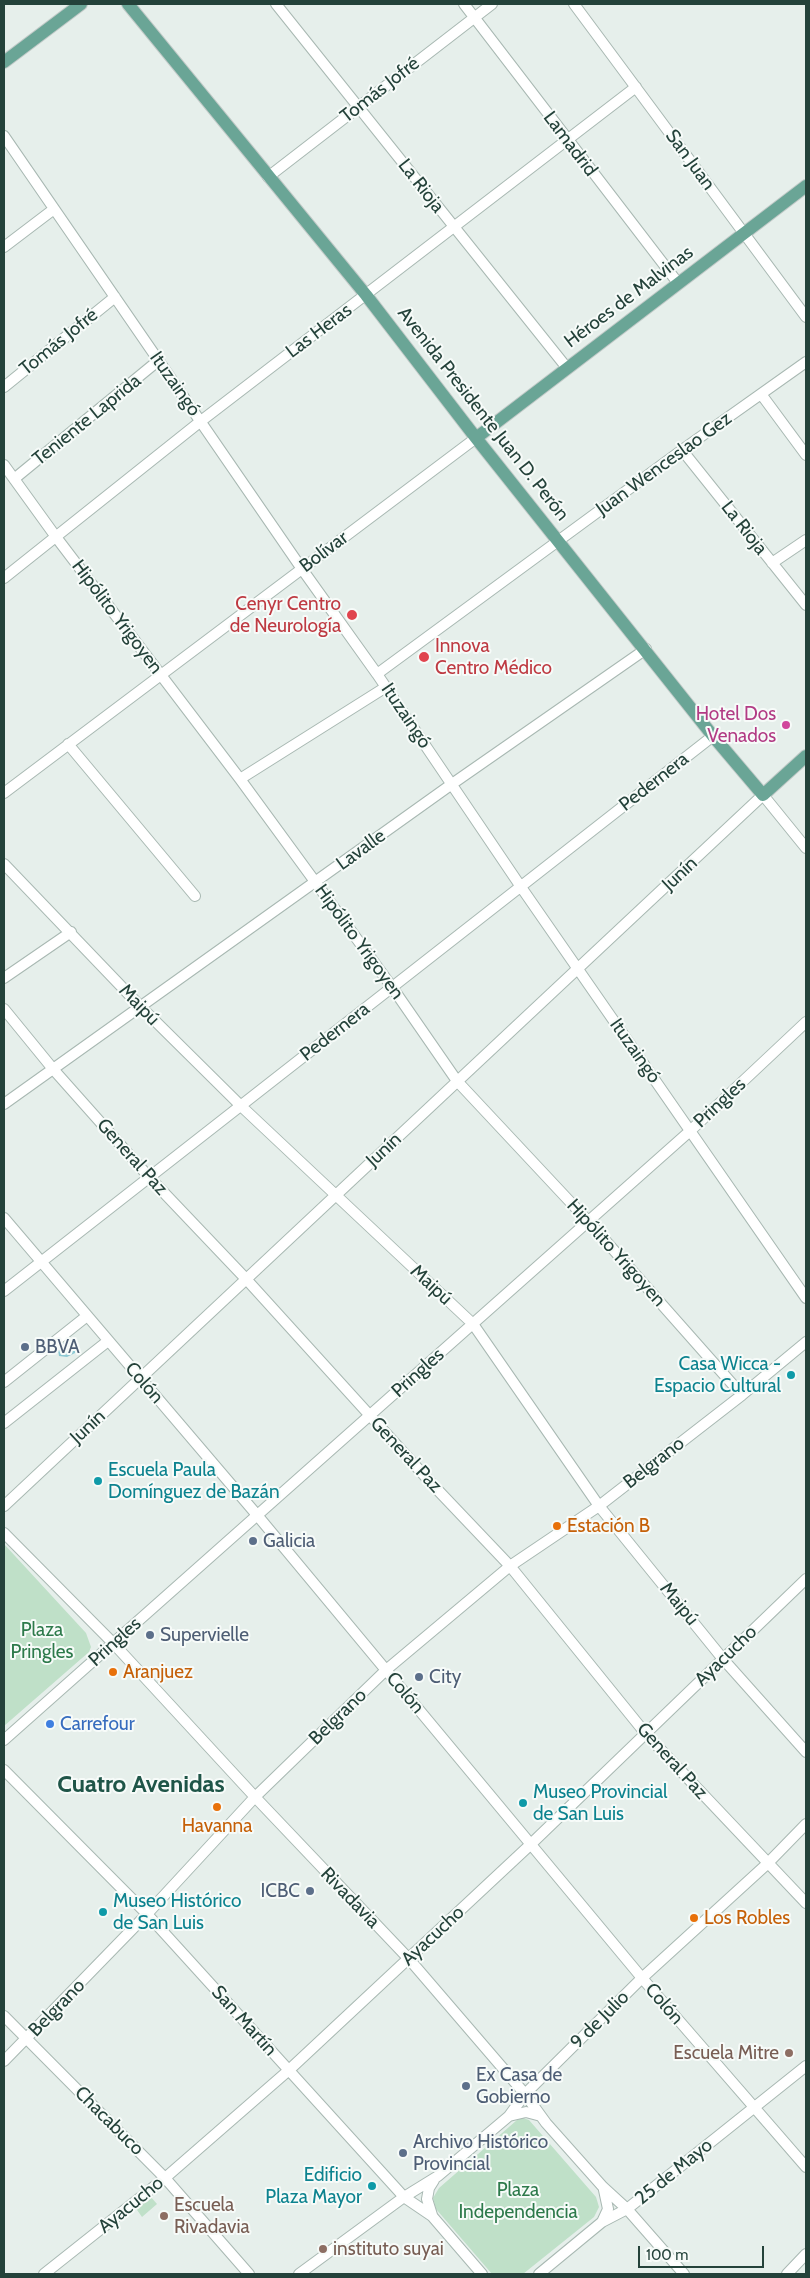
<!DOCTYPE html>
<meta charset="utf-8">
<style>
body{margin:0}
#map{position:relative;width:810px;height:2278px;overflow:hidden;background:#e6efeb;font-family:Cabin,sans-serif}
canvas{display:block}
.frame{position:absolute;inset:0;border:5px solid #24423a;pointer-events:none}
.scale{position:absolute;left:638px;top:2246px;width:126px;height:22px;box-sizing:border-box;border:2px solid #24423a;border-top:0;padding-left:6px;font-size:15px;line-height:18px;white-space:nowrap;color:#24423a;-webkit-text-stroke:4px #f7fbf9;paint-order:stroke}
</style>
<div id="map">
<canvas width="810" height="2278"></canvas>
<div class="frame"></div>
<div class="scale">100 m</div>
</div>
<script>
const g = document.querySelector('canvas').getContext('2d');
g.lineJoin = 'round';
function fill(path, color) {
  g.fillStyle = color;
  g.fill(path, 'evenodd');
}
function poly(rows) {
  const path = new Path2D();
  for (const r of rows) {
    path.moveTo(r[0], r[1]);
    for (let i = 2; i < r.length; i += 2) path.lineTo(r[i], r[i + 1]);
  }
  return path;
}
function trace(path, color, width, dash) {
  g.strokeStyle = color;
  g.lineWidth = width;
  g.lineCap = dash ? 'butt' : 'round';
  g.setLineDash(dash || []);
  g.stroke(path);
}
function label(font, color, halo, rows, align = 'center') {
  g.font = font + ' Cabin,sans-serif';
  g.lineWidth = 4;
  g.setLineDash([]);
  g.textBaseline = 'middle';
  g.strokeStyle = halo;
  g.fillStyle = color;
  for (const [text, x, y, turn = 0] of rows) {
    g.save();
    g.translate(x, y);
    g.rotate((+turn || 0) * Math.PI / 180);
    g.textAlign = isNaN(turn) ? turn : align;
    if (halo) g.strokeText(text, 0, 0);
    g.fillText(text, 0, 0);
    g.restore();
  }
}
fill(poly([
 [4,1544,86,1633,91,1647,89,1652,4,1726],
 [523,2118,529,2120,596,2197,599,2207,594,2217,523,2274,492,2274,436,2209,433,2198,439,2188,517,2120],
 [150,2196,157,2204,142,2217,135,2207]
]), '#bfe0c8');
fill(poly([
 [74,1340,78,1344,75,1353,67,1357,59,1356,58,1350,62,1344,67,1340]
]), '#8ec9d4');
const minor = poly([
 [276,4,567,368],
 [464,4,678,283],
 [574,4,806,317],
 [4,136,302,569,377,674,521,887,806,1298],
 [268,177,492,4],
 [4,247,54,209],
 [4,387,115,297],
 [761,394,806,455],
 [682,450,806,605],
 [4,465,56,537,240,779,392,987,457,1081,588,1221,742,1395],
 [14,479,159,360],
 [772,563,806,540],
 [4,578,201,421,636,87],
 [377,674,682,450,806,362],
 [68,744,195,896],
 [240,779,386,687],
 [4,793,476,438],
 [4,864,141,1007,241,1106,473,1324,599,1506,723,1659,806,1752],
 [4,978,71,932],
 [4,1009,53,1069,149,1177,247,1280,432,1484,510,1566,646,1734,806,1903],
 [4,1104,452,784,646,649],
 [4,1218,257,1515,642,1978,806,2167],
 [4,1291,713,736],
 [4,1382,87,1316],
 [4,1423,108,1341],
 [4,1506,763,795,806,848],
 [4,1533,113,1643,255,1797,409,1959,525,2094,546,2123,603,2187,627,2209,684,2274],
 [4,1740,690,1131,806,1022],
 [4,1770,147,1914,404,2197,432,2216,482,2274],
 [4,2016,165,2178,249,2274],
 [4,2061,147,1914,255,1797,386,1670,510,1566,599,1506,742,1395,806,1342],
 [509,2116,526,2112,541,2116],
 [432,2215,427,2199,429,2188,434,2180],
 [602,2222,608,2209,604,2190],
 [44,2274,165,2178,289,2070,530,1845,806,1579],
 [299,2274,404,2197,438,2176,509,2116,525,2094,642,1978,767,1864,806,1824],
 [539,2274,602,2222,627,2209,806,2066],
 [787,2274,806,2254]
]);
const major = poly([
 [128,4,366,295,476,438,713,736,763,795,806,756],
 [4,62,81,4],
 [476,438,806,186]
]);
trace(minor, '#a8b8b2', 12);
trace(major, '#c2cac8', 14);
trace(minor, '#fff', 10);
trace(major, '#6aa596', 12);
for (const [x, y, r, color] of [
 [352,615,6,"#e0444e"],
 [424,657,6,"#e0444e"],
 [786,725,5,"#d1479c"],
 [25,1347,5,"#5c6f8a"],
 [791,1375,5,"#0f9aa8"],
 [98,1481,5,"#0f9aa8"],
 [557,1526,5,"#e8710a"],
 [253,1541,5,"#5c6f8a"],
 [150,1635,5,"#5c6f8a"],
 [113,1672,5,"#e8710a"],
 [419,1677,5,"#5c6f8a"],
 [50,1724,5,"#3f7fe0"],
 [523,1803,5,"#0f9aa8"],
 [217,1807,5,"#e8710a"],
 [310,1891,5,"#5c6f8a"],
 [103,1912,5,"#0f9aa8"],
 [694,1918,5,"#e8710a"],
 [789,2053,5,"#8d6e63"],
 [466,2086,5,"#5c6f8a"],
 [403,2153,5,"#5c6f8a"],
 [372,2186,5,"#0f9aa8"],
 [164,2216,5,"#8d6e63"],
 [323,2249,5,"#8d6e63"]
]) {
  const dot = new Path2D();
  dot.arc(x, y, r, 0, 2 * Math.PI);
  g.fillStyle = color;
  g.fill(dot);
  trace(dot, '#f7fbf9', 2);
}
label('19px', '#24423a', '#f7fbf9', [
 ["Tomás Jofré",380,90,-38],
 ["Lamadrid",570,144,53],
 ["San Juan",690,160,54],
 ["La Rioja",421,186,52],
 ["Héroes de Malvinas",629,297,-37],
 ["Las Heras",319,331,-37],
 ["Tomás Jofré",59,342,-39],
 ["Ituzaingó",175,384,55],
 ["Avenida Presidente Juan D. Perón",483,414,52],
 ["Teniente Laprida",87,420,-39],
 ["Juan Wenceslao Gez",664,464,-36],
 ["La Rioja",744,528,52],
 ["Bolívar",324,552,-37],
 ["Hipólito Yrigoyen",117,617,53],
 ["Ituzaingó",406,716,56],
 ["Pedernera",654,782,-38],
 ["Lavalle",361,850,-36],
 ["Junín",680,874,-43],
 ["Hipólito Yrigoyen",359,942,54],
 ["Maipú",139,1005,46],
 ["Pedernera",335,1032,-38],
 ["Ituzaingó",635,1051,55],
 ["Pringles",720,1103,-43],
 ["Junín",384,1150,-43],
 ["General Paz",132,1157,48],
 ["Hipólito Yrigoyen",616,1253,48],
 ["Maipú",431,1285,43],
 ["Pringles",418,1373,-42],
 ["Colón",144,1383,49],
 ["Junín",88,1427,-43],
 ["General Paz",406,1455,47],
 ["Belgrano",654,1463,-38],
 ["Maipú",679,1604,51],
 ["Pringles",115,1642,-42],
 ["Ayacucho",726,1656,-44],
 ["Colón",405,1693,50],
 ["Belgrano",338,1717,-44],
 ["General Paz",672,1761,48],
 ["Rivadavia",350,1898,46],
 ["Ayacucho",433,1936,-43],
 ["Colón",664,2004,49],
 ["Belgrano",57,2008,-46],
 ["9 de Julio",600,2020,-45],
 ["San Martín",244,2021,48],
 ["Chacabuco",109,2121,45],
 ["25 de Mayo",674,2172,-39],
 ["Ayacucho",131,2205,-39]
]);
label('19px', '#be3a42', '#f7fbf9', [
 ["Cenyr Centro",341,604],
 ["de Neurología",341,626],
 ["Innova",435,646,"left"],
 ["Centro Médico",435,668,"left"]
], 'right');
label('19px', '#b23c85', '#f7fbf9', [
 ["Hotel Dos",776,714],
 ["Venados",776,736]
], 'right');
label('19px', '#4e5e75', '#f7fbf9', [
 ["BBVA",35,1347],
 ["Galicia",263,1541],
 ["Supervielle",160,1635],
 ["City",429,1677],
 ["ICBC",300,1891,"right"],
 ["Ex Casa de",476,2075],
 ["Gobierno",476,2097],
 ["Archivo Histórico",413,2142],
 ["Provincial",413,2164]
], 'left');
label('19px', '#0d838f', '#f7fbf9', [
 ["Casa Wicca -",781,1364,"right"],
 ["Espacio Cultural",781,1386,"right"],
 ["Escuela Paula",108,1470],
 ["Domínguez de Bazán",108,1492],
 ["Museo Provincial",533,1792],
 ["de San Luis",533,1814],
 ["Museo Histórico",113,1901],
 ["de San Luis",113,1923],
 ["Edificio",362,2175,"right"],
 ["Plaza Mayor",362,2197,"right"]
], 'left');
label('19px', '#c56008', '#f7fbf9', [
 ["Estación B",567,1526],
 ["Aranjuez",123,1672],
 ["Havanna",217,1826,"center"],
 ["Los Robles",704,1918]
], 'left');
label('19px', '#2d7a4b', '#f7fbf9', [
 ["Plaza",42,1630],
 ["Pringles",42,1652],
 ["Plaza",518,2190],
 ["Independencia",518,2212]
]);
label('19px', '#366cbe', '#f7fbf9', [
 ["Carrefour",60,1724]
], 'left');
label('19px', '#785e54', '#f7fbf9', [
 ["Escuela Mitre",779,2053,"right"],
 ["Escuela",174,2205],
 ["Rivadavia",174,2227],
 ["instituto suyai",333,2249]
], 'left');
label('bold 24px', '#1f5548', '#f7fbf9', [
 ["Cuatro Avenidas",141,1785]
]);
</script>
